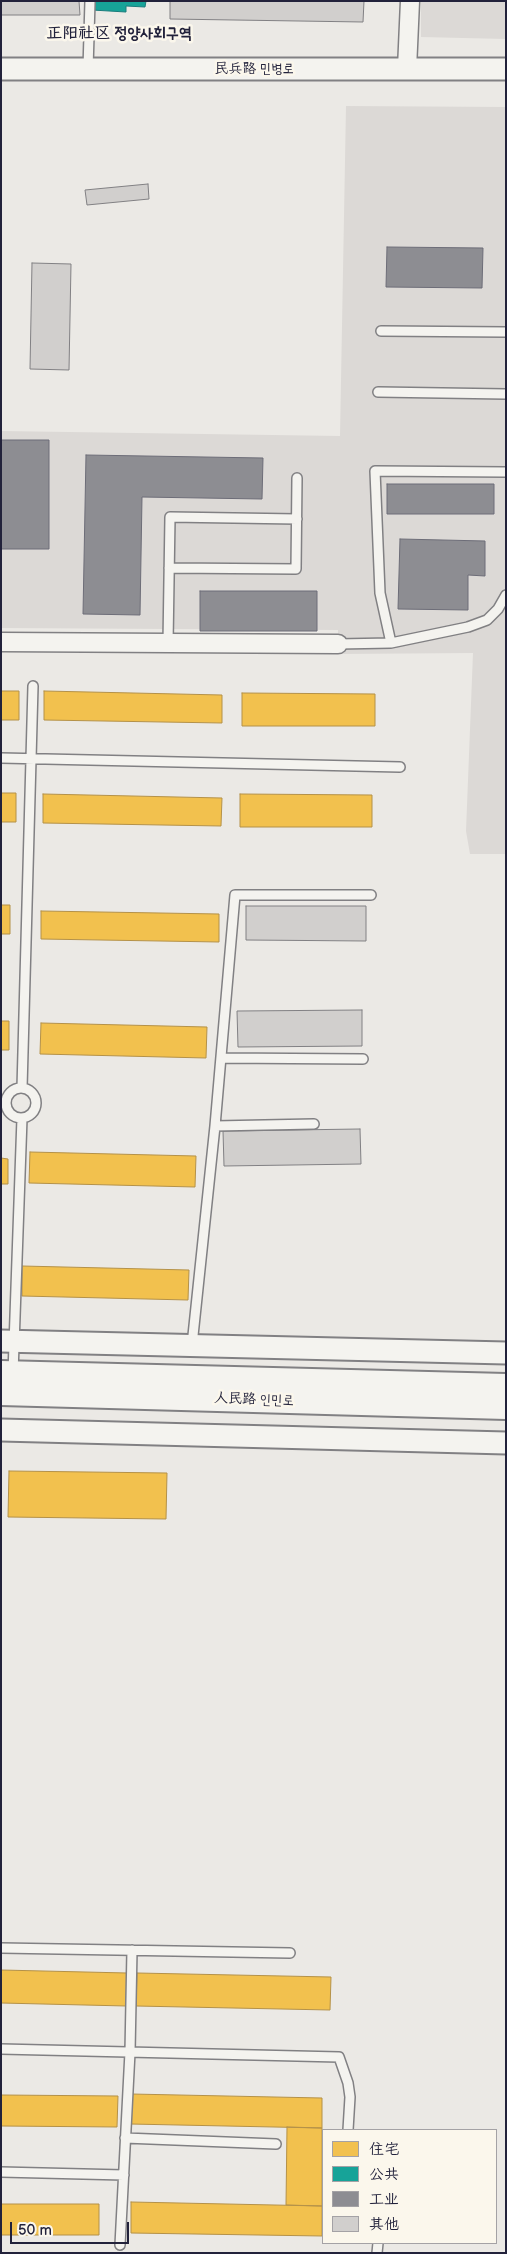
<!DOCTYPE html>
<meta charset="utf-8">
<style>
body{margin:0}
#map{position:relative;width:507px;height:2254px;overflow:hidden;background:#ebe9e5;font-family:"Balsamiq Sans","LXGW WenKai TC",sans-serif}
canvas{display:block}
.frame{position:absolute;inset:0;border:2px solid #22223b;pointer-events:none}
.legend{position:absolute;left:322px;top:2129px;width:175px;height:115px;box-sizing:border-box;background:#fbf7ec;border:1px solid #a4a2a5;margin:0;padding:6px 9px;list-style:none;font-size:15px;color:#22223b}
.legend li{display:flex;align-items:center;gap:10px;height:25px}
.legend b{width:25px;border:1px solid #a4a2a5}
.scale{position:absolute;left:10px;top:2222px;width:119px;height:22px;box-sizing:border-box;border:2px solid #22223b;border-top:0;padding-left:6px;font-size:15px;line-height:18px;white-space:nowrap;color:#22223b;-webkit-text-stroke:4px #fbf7ec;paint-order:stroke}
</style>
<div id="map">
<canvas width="507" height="2254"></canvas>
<div class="frame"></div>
<ul class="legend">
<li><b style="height:14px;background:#f2c14e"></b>住宅</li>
<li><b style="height:14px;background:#17a398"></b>公共</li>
<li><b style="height:14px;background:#8d8d92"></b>工业</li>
<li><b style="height:14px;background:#d1cfcd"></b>其他</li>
</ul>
<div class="scale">50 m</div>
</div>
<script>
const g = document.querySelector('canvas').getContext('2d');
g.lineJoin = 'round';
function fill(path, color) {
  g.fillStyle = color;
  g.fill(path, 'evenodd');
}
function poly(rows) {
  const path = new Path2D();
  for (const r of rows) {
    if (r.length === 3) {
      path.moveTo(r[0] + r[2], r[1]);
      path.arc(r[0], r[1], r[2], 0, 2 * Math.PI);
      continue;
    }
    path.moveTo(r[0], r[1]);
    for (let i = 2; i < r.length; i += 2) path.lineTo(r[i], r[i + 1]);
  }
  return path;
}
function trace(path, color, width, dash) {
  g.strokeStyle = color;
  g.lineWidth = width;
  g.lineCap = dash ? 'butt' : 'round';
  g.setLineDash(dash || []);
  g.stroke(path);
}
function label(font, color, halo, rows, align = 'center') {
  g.font = font + ' "Balsamiq Sans","LXGW WenKai TC","Poor Story",sans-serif';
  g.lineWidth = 5;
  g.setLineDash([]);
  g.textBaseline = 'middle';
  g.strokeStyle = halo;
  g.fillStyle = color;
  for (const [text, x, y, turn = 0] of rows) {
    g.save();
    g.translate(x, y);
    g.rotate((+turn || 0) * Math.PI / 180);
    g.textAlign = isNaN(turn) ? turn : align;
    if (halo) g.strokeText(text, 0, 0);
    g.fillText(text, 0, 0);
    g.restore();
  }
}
fill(poly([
 [421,1,506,1,506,39,421,37],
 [346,106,506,107,506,854,470,854,466,831,473,653,338,654,338,630,1,628,1,431,340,436]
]), '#dcd9d6');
const homes = poly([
 [1,691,19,691,19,720,1,720,1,691],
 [44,691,222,695,222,723,44,720,44,691],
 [242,693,375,694,375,726,242,726,242,693],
 [1,793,16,793,16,822,1,822,1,793],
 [43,794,222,798,221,826,43,823,43,794],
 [240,794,372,795,372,827,240,827,240,794],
 [1,905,10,905,10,934,1,934,1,905],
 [41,911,219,914,219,942,41,939,41,911],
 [1,1021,9,1021,9,1050,1,1050,1,1021],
 [41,1023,207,1027,206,1058,40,1054,41,1023],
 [30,1152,196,1156,195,1187,29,1183,30,1152],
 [1,1158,8,1159,8,1184,1,1184,1,1158],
 [22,1266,189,1270,188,1300,22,1296,22,1266],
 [9,1471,167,1473,166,1519,8,1517,9,1471],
 [1,1970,127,1973,126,2006,1,2003,1,1970],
 [137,1973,331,1977,330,2010,136,2006,137,1973],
 [131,2094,322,2098,322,2128,130,2124,131,2094],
 [1,2095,118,2096,117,2127,1,2126,1,2095],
 [287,2127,322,2128,322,2206,286,2205,287,2127],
 [131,2202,322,2206,322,2236,131,2233,131,2202],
 [1,2204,99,2204,99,2235,1,2235,1,2204]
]);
fill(homes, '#f2c14e');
trace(homes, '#b49148', 1);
const public = poly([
 [92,1,146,1,145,7,126,6,126,12,92,10,92,1]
]);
fill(public, '#17a398');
trace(public, '#1a7c7c', 1);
const industry = poly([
 [387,247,483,248,482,288,386,287,387,247],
 [1,440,49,440,49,549,1,549,1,440],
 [86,455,263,458,262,499,142,497,140,615,83,614,86,455],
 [387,484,494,484,494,514,387,514,387,484],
 [400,539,485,541,485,576,468,575,468,610,398,609,400,539],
 [200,591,317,591,317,631,200,631,200,591]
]);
fill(industry, '#8d8d92');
trace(industry, '#6d6d78', 1);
const building = poly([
 [1,1,79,1,80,15,1,15,1,1],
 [170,1,364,1,363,22,170,19,170,1],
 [148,184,149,199,87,205,85,190,148,184],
 [32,263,71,264,69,370,30,369,32,263],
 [246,906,366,906,366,941,246,940,246,906],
 [362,1010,362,1046,238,1047,237,1011,362,1010],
 [360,1129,361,1164,224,1166,223,1131,360,1129]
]);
fill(building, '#d1cfcd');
trace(building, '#818083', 1);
const service = poly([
 [88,69,90,1],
 [381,331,506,332],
 [378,392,506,394],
 [169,568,296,569,297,478],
 [168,643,170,517,297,519],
 [391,643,380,593,375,471,506,472],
 [338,644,391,643,468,627,487,620,498,609,506,595],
 [1,758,400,767],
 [221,1058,363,1059],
 [22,1088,33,686],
 [21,1103,15],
 [215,1126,314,1124],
 [192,1345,215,1126,235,895,371,895],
 [13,1373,22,1118],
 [1,1948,290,1953],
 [1,2049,339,2057,348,2083,350,2097,348,2130],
 [125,2138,276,2144],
 [1,2172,124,2175],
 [120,2245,130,2052,132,1950],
 [377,2253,378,2243]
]);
const minor = poly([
 [407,69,410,1],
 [1,642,338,644]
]);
const tertiary = poly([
 [1,69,506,69],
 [1,1341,506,1353],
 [1,1430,506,1443]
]);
const secondary = poly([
 [1,1373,506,1386],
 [1,1393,506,1407]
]);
trace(service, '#818083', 12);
trace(minor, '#818083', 21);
trace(tertiary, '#818083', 25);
trace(secondary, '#818083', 28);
trace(service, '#f4f3ef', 9);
trace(minor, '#f4f3ef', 18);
trace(tertiary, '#f4f3ef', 21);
trace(secondary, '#f4f3ef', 24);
label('14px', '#22223b', '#fbf7ec', [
 ["民兵路 민병로",254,69],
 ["人民路 인민로",254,1400,2]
]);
label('bold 16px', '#22223b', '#fbf7ec', [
 ["正阳社区 정양사회구역",119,34]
]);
</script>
